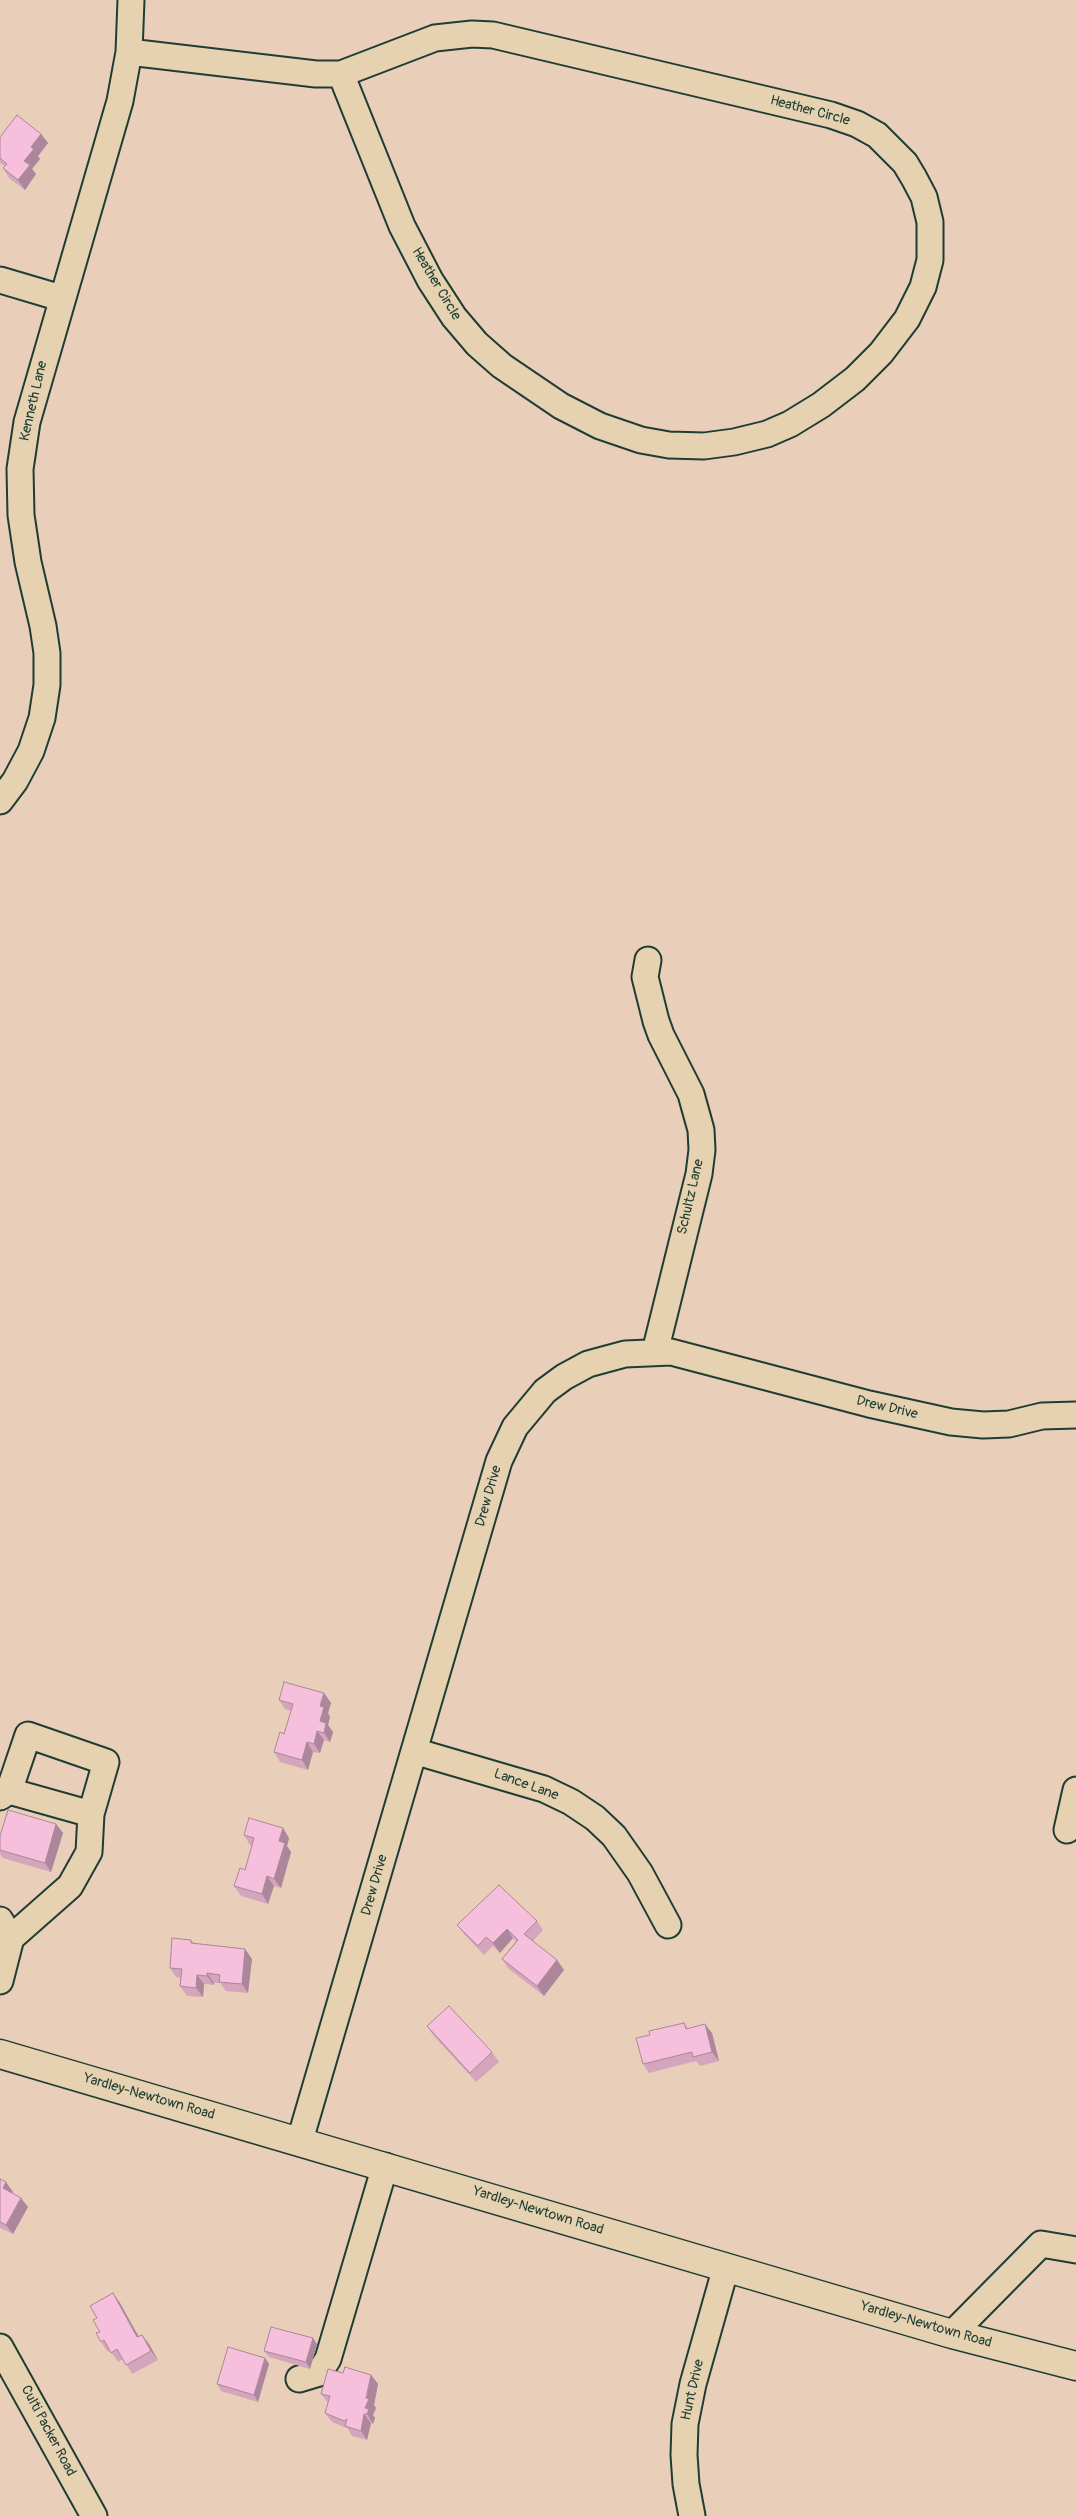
<!DOCTYPE html>
<style>
body{margin:0}
canvas{display:block;background:#e9ceb9}
</style>
<canvas width="1076" height="2516"></canvas>
<script>
const g = document.querySelector('canvas').getContext('2d');
g.lineJoin = 'round';
function poly(rows) {
  const path = new Path2D();
  for (const r of rows) {
    path.moveTo(r[0], r[1]);
    for (let i = 2; i < r.length; i += 2) path.lineTo(r[i], r[i + 1]);
  }
  return path;
}
function trace(path, color, width, dash) {
  g.strokeStyle = color;
  g.lineWidth = width;
  g.lineCap = dash ? 'butt' : 'round';
  g.setLineDash(dash || []);
  g.stroke(path);
}
function fill(path, color) {
  g.fillStyle = color;
  g.fill(path, 'evenodd');
}
function label(font, color, halo, rows, align = 'center') {
  g.font = font + ' Pangolin,sans-serif';
  g.lineWidth = 4.5;
  g.setLineDash([]);
  g.textBaseline = 'middle';
  g.strokeStyle = halo;
  g.fillStyle = color;
  for (const [text, x, y, turn = 0] of rows) {
    g.save();
    g.translate(x, y);
    g.rotate((+turn || 0) * Math.PI / 180);
    g.textAlign = isNaN(turn) ? turn : align;
    if (halo) g.strokeText(text, 0, 0);
    g.fillText(text, 0, 0);
    g.restore();
  }
}
const minor = poly([
 [129,52,316,74,341,74,435,38,472,34,493,35,831,115,857,124,877,135,905,163,914,178,924,197,930,222,930,260,923,287,907,319,881,353,855,379,821,405,790,424,767,434,734,442,704,446,669,445,641,440,600,426,561,406,502,366,477,344,454,317,430,280,402,226,341,74],
 [0,280,61,298],
 [0,801,15,781,31,751,42,718,47,685,47,653,43,626,28,562,21,515,20,469,27,422,120,101,129,52,131,0],
 [648,960,645,977,656,1021,661,1035,691,1094,701,1130,702,1150,699,1174,655,1352],
 [414,1751,544,1789,571,1802,595,1818,614,1836,640,1873,668,1925],
 [9,1791,91,1814],
 [0,1797,9,1791,28,1735,106,1762,91,1814,89,1852,70,1886,11,1938,0,1920],
 [1067,1830,1076,1790],
 [0,1981,11,1938],
 [300,2140,499,1461,515,1427,545,1391,564,1377,588,1364,625,1354,671,1352,869,1404,951,1422,983,1425,1009,1424,1042,1416,1076,1415],
 [952,2334,1041,2244,1076,2250],
 [0,2347,94,2516],
 [299,2379,319,2373,328,2359,385,2166],
 [692,2516,686,2484,684,2455,685,2424,693,2384,726,2267]
]);
const major = poly([
 [0,2054,952,2334,1076,2366]
]);
trace(minor, '#1f3d34', 29);
trace(major, '#1f3d34', 31);
trace(minor, '#e6d2b0', 25);
trace(major, '#e6d2b0', 28);
fill(poly([
 [41,134,48,143,38,156,40,159,32,169,36,174,25,190,9,178,3,168,5,166,0,163,0,137],
 [324,1693,331,1703,328,1713,330,1717,328,1725,333,1732,330,1742,324,1740,320,1753,313,1752,308,1770,280,1762,274,1752,284,1734,291,1711,285,1709,279,1700],
 [56,1824,63,1833,51,1872,3,1858,0,1854,0,1836],
 [283,1828,289,1838,287,1846,291,1852,281,1888,274,1886,268,1904,241,1896,234,1886,245,1870,252,1845,250,1845,244,1835],
 [537,1921,543,1930,533,1941,557,1960,564,1970,544,1996,509,1969,502,1959,516,1941,513,1938,500,1953,493,1946,484,1955,464,1934,457,1925],
 [191,1940,194,1943,245,1949,252,1959,248,1993,226,1991,220,1983,214,1983,214,1985,204,1984,203,1997,187,1996,180,1986,181,1978,176,1977,170,1968],
 [684,2023,688,2028,712,2033,719,2061,700,2066,696,2061,649,2073,643,2064],
 [427,2026,492,2052,499,2062,476,2082,433,2035],
 [0,2179,13,2192,12,2193,28,2207,13,2234,0,2228],
 [113,2293,120,2303,138,2337,149,2344,158,2360,132,2374,123,2359,118,2362,110,2350,108,2352,101,2342,97,2318],
 [317,2344,310,2369,269,2357,264,2351],
 [265,2358,269,2364,258,2402,221,2391,217,2384],
 [343,2373,371,2375,378,2384,374,2405,376,2408,373,2415,375,2418,373,2424,371,2423,367,2440,352,2436,347,2428,332,2422,325,2413,328,2403,321,2394]
]), '#d4a5bd');
fill(poly([
 [41,134,48,143,38,156,40,159,32,169,36,174,25,190,18,180,24,161,31,147],
 [324,1693,331,1703,328,1713,330,1717,328,1725,333,1732,330,1742,324,1733,320,1721,320,1706],
 [317,1731,324,1740,320,1753,314,1744],
 [307,1742,313,1752,308,1770,302,1760],
 [56,1824,63,1833,51,1872,45,1863],
 [283,1828,289,1838,287,1846,291,1852,281,1888,274,1879,279,1841],
 [267,1876,274,1886,268,1904,262,1894],
 [507,1929,513,1938,500,1953,493,1943],
 [245,1949,252,1959,248,1993,242,1984],
 [557,1960,564,1970,544,1996,537,1986],
 [207,1973,214,1983,214,1985,207,1976],
 [197,1975,204,1984,203,1997,196,1988],
 [705,2024,712,2033,719,2061,712,2052],
 [6,2182,13,2192,10,2197,3,2188],
 [21,2198,28,2207,13,2234,6,2225],
 [113,2293,120,2303,144,2346,137,2337],
 [142,2335,149,2344,158,2360,151,2351],
 [313,2338,317,2344,310,2369,306,2362],
 [265,2358,269,2364,258,2402,254,2395],
 [371,2375,378,2384,374,2405,376,2408,373,2415,375,2418,373,2424,367,2414,365,2408],
 [364,2414,371,2423,367,2440,361,2431]
]), '#ac869a');
const building = poly([
 [17,115,41,134,31,147,34,149,24,161,30,165,18,180,3,168,7,164,0,158,0,137,17,115],
 [284,1682,324,1693,320,1706,324,1707,320,1721,326,1723,324,1733,317,1731,314,1744,307,1742,302,1760,274,1752,280,1732,284,1734,293,1704,279,1700,284,1682],
 [8,1810,56,1824,45,1863,0,1850,0,1836,8,1810],
 [249,1818,283,1828,279,1841,285,1843,274,1879,267,1876,262,1894,234,1886,240,1868,245,1870,254,1838,244,1835,249,1818],
 [499,1885,537,1921,524,1934,557,1960,537,1986,502,1959,518,1940,507,1929,493,1943,486,1937,478,1946,457,1925,499,1885],
 [172,1938,191,1940,191,1943,245,1949,242,1984,219,1982,220,1975,207,1973,207,1976,197,1975,196,1988,180,1986,182,1969,170,1968,172,1938],
 [449,2006,492,2052,470,2073,427,2026,449,2006],
 [684,2023,686,2029,705,2024,712,2052,693,2057,692,2052,643,2064,636,2038,650,2035,649,2031,684,2023],
 [0,2179,6,2182,3,2188,21,2198,6,2225,0,2222,0,2179],
 [113,2293,137,2337,142,2335,151,2351,126,2365,117,2349,111,2353,104,2340,101,2342,96,2333,100,2332,93,2320,97,2318,90,2306,113,2293],
 [271,2327,313,2338,306,2362,264,2351,271,2327],
 [228,2347,265,2358,254,2395,217,2384,228,2347],
 [345,2367,371,2375,366,2398,369,2399,365,2408,369,2409,367,2414,364,2414,361,2431,345,2426,347,2419,344,2421,325,2413,330,2396,321,2394,328,2369,343,2373,345,2367]
]);
fill(building, '#f6c0dc');
trace(building, '#ac869a', 1);
label('14px', '#1f3d34', '#e6d2b0', [
 ["Heather Circle",810,111,15],
 ["Heather Circle",436,284,59],
 ["Kenneth Lane",34,401,-77],
 ["Schultz Lane",691,1197,-77],
 ["Drew Drive",887,1408,13],
 ["Drew Drive",489,1496,-74],
 ["Lance Lane",526,1785,20],
 ["Drew Drive",375,1885,-74],
 ["Yardley-Newtown Road",149,2097,16],
 ["Yardley-Newtown Road",538,2211,17],
 ["Yardley-Newtown Road",926,2325,16],
 ["Hunt Drive",693,2390,-77],
 ["Culti Packer Road",48,2431,62]
]);
</script>
